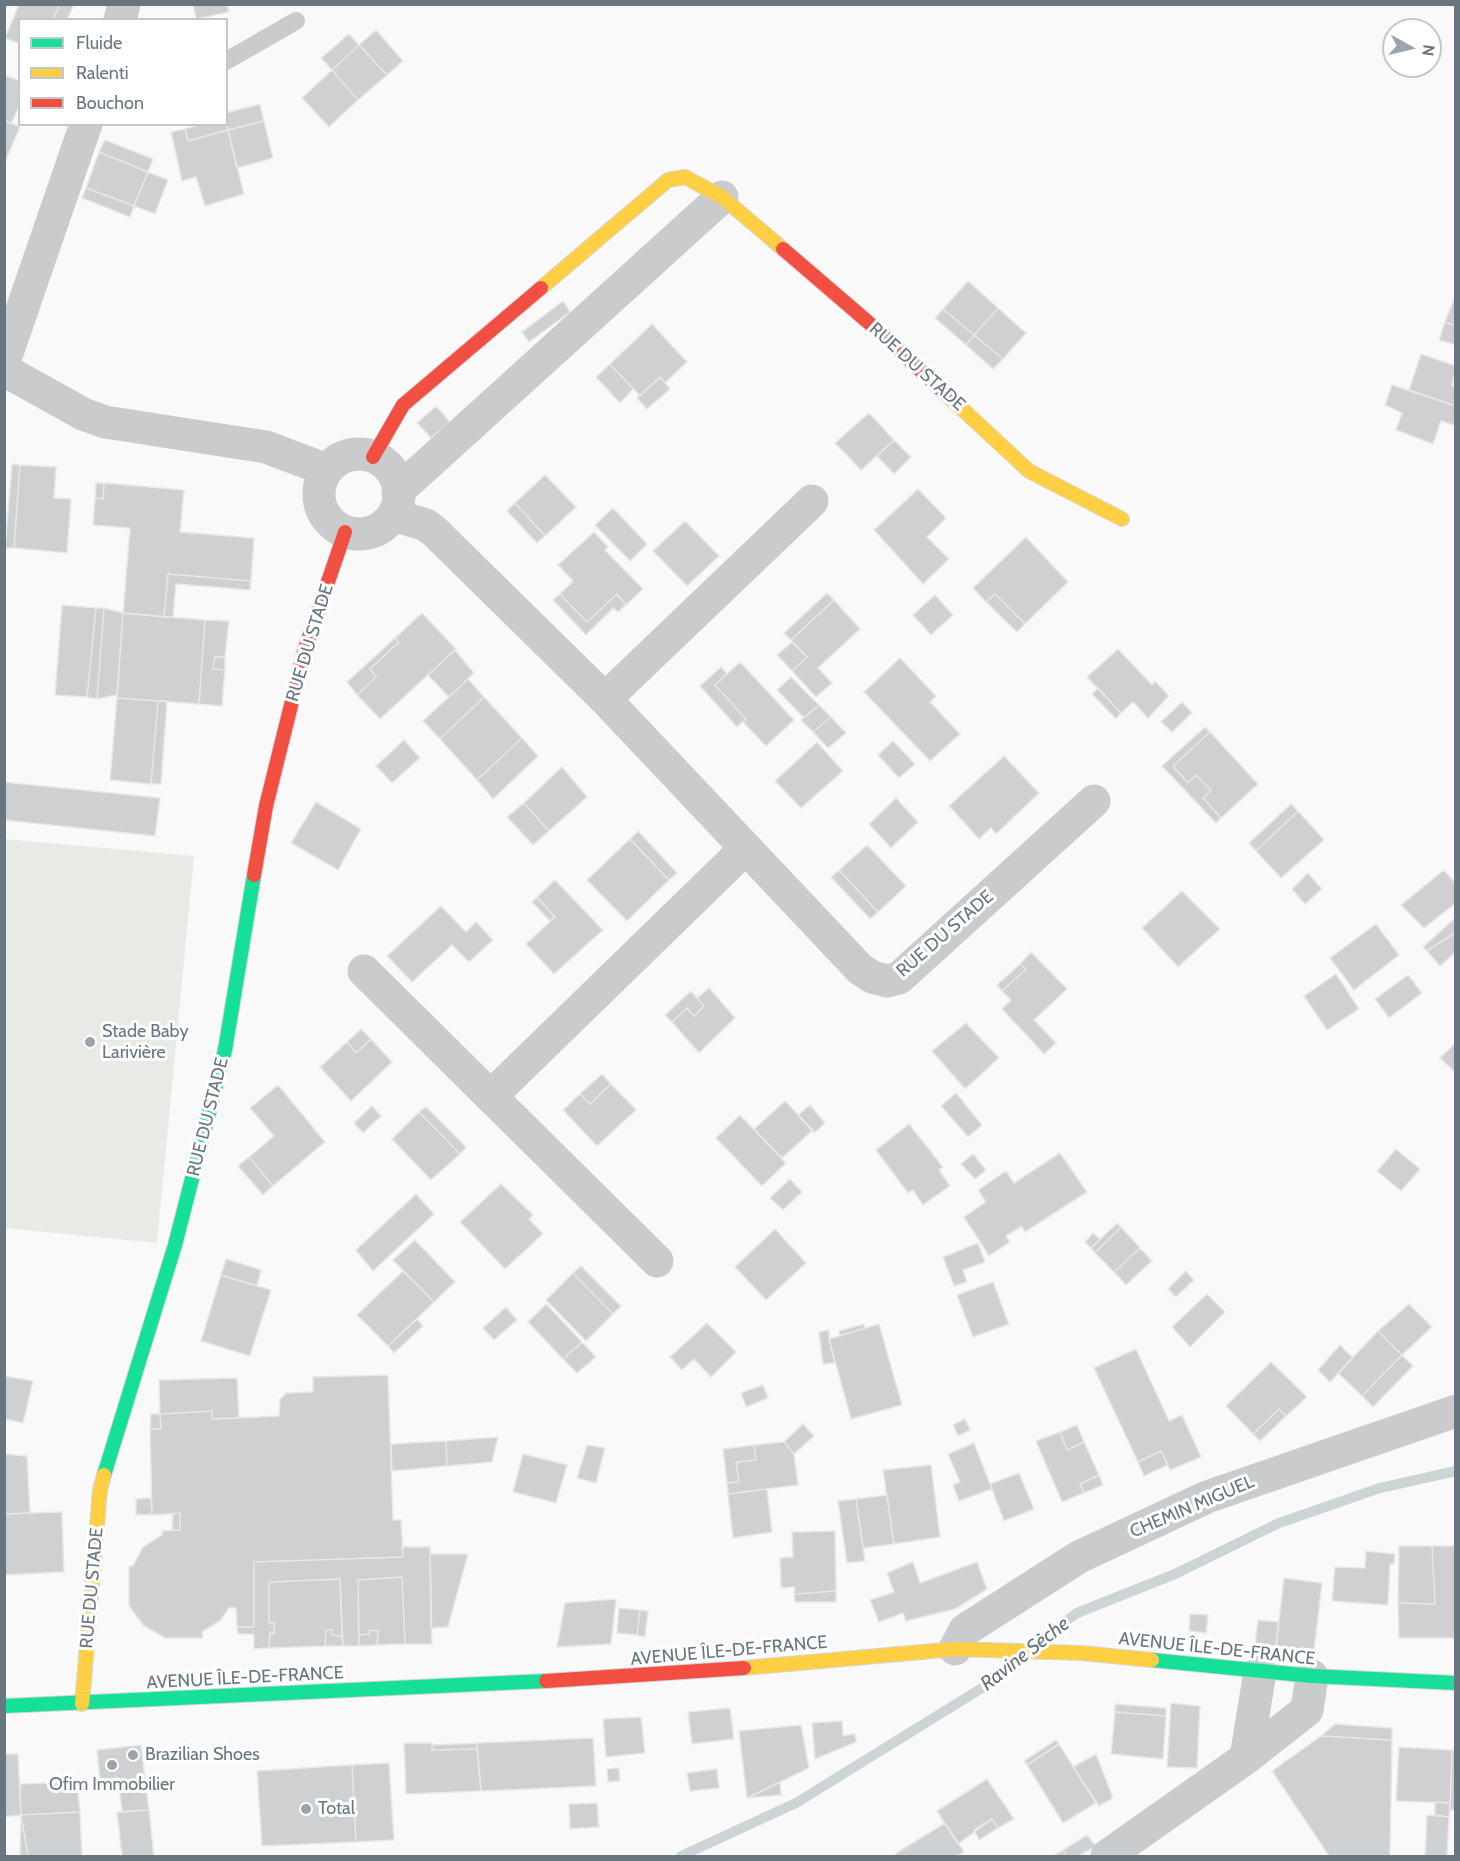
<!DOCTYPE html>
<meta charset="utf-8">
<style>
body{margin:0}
#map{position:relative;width:1460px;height:1861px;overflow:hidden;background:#f9f9f9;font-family:Cabin,sans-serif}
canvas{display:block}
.frame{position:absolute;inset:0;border:6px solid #677680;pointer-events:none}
.legend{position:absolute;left:18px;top:18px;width:210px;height:108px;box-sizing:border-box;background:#fff;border:2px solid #c2c8cc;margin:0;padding:8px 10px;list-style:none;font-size:18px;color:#677680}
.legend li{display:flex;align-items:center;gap:12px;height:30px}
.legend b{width:30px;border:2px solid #c2c8cc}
.north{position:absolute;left:1382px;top:18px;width:60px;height:60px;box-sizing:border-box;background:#fff;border:2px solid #c2c8cc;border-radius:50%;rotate:98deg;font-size:16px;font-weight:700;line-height:24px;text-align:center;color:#677680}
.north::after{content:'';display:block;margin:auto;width:21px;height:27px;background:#9aa4aa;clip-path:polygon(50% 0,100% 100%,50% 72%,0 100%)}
</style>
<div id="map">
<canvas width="1460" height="1861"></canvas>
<div class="frame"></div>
<ul class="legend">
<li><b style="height:8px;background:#16e098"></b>Fluide</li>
<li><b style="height:8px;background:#ffcf43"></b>Ralenti</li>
<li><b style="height:8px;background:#f24e42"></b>Bouchon</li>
</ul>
<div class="north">N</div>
</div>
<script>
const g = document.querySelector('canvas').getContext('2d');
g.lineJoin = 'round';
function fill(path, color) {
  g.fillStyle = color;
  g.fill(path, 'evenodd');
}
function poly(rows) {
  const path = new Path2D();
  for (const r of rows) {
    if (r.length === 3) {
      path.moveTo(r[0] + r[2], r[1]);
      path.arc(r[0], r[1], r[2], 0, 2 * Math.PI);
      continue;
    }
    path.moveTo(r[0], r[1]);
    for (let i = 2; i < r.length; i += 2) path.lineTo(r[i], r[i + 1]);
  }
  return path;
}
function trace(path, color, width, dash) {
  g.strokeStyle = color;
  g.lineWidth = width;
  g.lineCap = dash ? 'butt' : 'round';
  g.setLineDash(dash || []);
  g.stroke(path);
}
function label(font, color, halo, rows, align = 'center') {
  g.font = font + ' Cabin,sans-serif';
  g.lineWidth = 6;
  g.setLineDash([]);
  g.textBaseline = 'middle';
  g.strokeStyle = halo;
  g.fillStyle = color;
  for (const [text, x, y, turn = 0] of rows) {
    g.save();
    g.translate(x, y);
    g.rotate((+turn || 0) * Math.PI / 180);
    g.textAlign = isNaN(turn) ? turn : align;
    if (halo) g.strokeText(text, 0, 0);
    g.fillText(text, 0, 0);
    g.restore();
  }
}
fill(poly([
 [4,839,194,856,157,1243,5,1228]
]), '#e8eae6');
trace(poly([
 [1034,1644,1077,1613,1175,1574,1279,1523,1380,1488,1456,1471],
 [681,1856,796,1803,1003,1675,1018,1657]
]), '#ccd4d6', 10);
const building = poly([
 [19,4,60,4,53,20,20,20,20,44,5,38,19,4],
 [60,4,74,4,67,20,53,20,60,4],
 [193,4,227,4,229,12,196,19,193,4],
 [376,30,403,61,387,75,359,45,376,30],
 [349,34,359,45,332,70,321,58,349,34],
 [359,45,387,75,358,100,332,70,359,45],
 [332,70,358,100,329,127,302,98,332,70],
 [4,75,20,81,20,104,11,124,4,120,4,75],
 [260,104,264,121,228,130,226,113,260,104],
 [4,120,20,127,5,162,4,161,4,120],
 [264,121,273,158,237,168,228,130,264,121],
 [201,124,226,124,228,130,188,141,185,129,201,124],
 [185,129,188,141,228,130,244,194,205,206,196,177,182,181,171,132,185,129],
 [105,140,153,159,148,172,99,152,105,140],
 [99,152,148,172,134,206,86,188,99,152],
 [148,172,168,180,155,214,134,206,148,172],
 [86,188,134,206,130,217,82,198,86,188],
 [968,281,998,308,974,335,943,309,968,281],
 [1456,294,1456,326,1445,322,1456,294],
 [563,301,570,312,529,342,522,332,563,301],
 [998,308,1026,333,1003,359,974,335,998,308],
 [943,309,974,335,966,345,935,318,943,309],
 [1445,322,1456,326,1456,345,1439,340,1445,322],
 [652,324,687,362,665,383,660,377,640,396,610,364,652,324],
 [974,335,1003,359,993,369,966,345,974,335],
 [1421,354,1456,366,1452,386,1456,387,1456,406,1409,390,1421,354],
 [610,364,633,389,620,403,596,377,610,364],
 [660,377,670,389,647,409,637,398,660,377],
 [1392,385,1456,406,1456,426,1441,421,1433,444,1396,430,1402,413,1385,405,1392,385],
 [436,406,450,422,431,438,417,423,436,406],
 [869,413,894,440,861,470,835,443,869,413],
 [894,440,911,457,894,474,877,456,894,440],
 [12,464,20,465,14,548,5,548,12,464],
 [20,465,56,467,54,498,71,499,67,553,14,548,20,465],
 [545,475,576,507,545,536,515,503,545,475],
 [96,483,104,483,103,499,95,498,96,483],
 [104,483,184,490,180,532,254,538,251,581,168,574,164,617,123,613,130,528,93,525,95,498,103,499,104,483],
 [918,489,946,518,927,537,949,559,923,584,874,530,918,489],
 [515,503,545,536,537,543,507,511,515,503],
 [613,508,647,544,630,561,595,525,613,508],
 [685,521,719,556,687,586,653,551,685,521],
 [594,532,608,547,605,550,643,589,626,605,617,594,587,622,560,594,573,581,558,565,594,532],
 [1026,537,1068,582,1025,624,995,594,986,602,973,588,1026,537],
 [168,574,251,581,250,590,176,584,173,617,164,617,168,574],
 [827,593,834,600,791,640,784,633,827,593],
 [560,594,587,622,617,594,626,605,618,612,613,608,586,635,553,600,560,594],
 [995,594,1025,624,1017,632,986,602,995,594],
 [935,595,953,615,931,635,913,615,935,595],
 [834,600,860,629,818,668,832,683,816,697,792,671,807,657,791,640,834,600],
 [62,605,96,608,87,697,55,695,62,605],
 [96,608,104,608,97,699,87,697,96,608],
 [104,608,123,613,117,695,97,699,104,608],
 [123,613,205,620,199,704,117,698,123,613],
 [422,613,456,649,380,719,357,695,376,677,370,669,399,642,395,638,422,613],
 [205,620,229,621,225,657,215,657,213,669,225,670,222,706,199,704,205,620],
 [395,638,399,642,370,669,376,677,357,695,347,682,395,638],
 [792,642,807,657,792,671,777,655,792,642],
 [1118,649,1152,685,1155,681,1169,696,1148,718,1133,702,1121,713,1087,677,1118,649],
 [455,650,474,673,449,697,428,675,455,650],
 [215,657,225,657,225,670,213,669,215,657],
 [900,658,936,696,930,702,960,734,930,761,864,692,900,658],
 [740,662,794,720,766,746,743,722,746,719,715,685,740,662],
 [721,667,727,674,715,685,746,719,737,727,700,686,721,667],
 [791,677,819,705,804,718,777,690,791,677],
 [468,679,484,697,440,739,423,721,468,679],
 [1098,688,1121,713,1116,719,1092,694,1098,688],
 [484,697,522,738,477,780,440,739,484,697],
 [117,698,158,701,151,784,110,780,117,698],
 [158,701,167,701,161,784,151,784,158,701],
 [1182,702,1192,713,1172,732,1161,722,1182,702],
 [819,705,831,717,813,732,801,720,819,705],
 [831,717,846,733,828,748,813,732,831,717],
 [1205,727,1210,732,1173,766,1188,783,1196,775,1211,790,1203,798,1221,818,1216,823,1162,766,1205,727],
 [1210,732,1258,784,1221,818,1203,798,1211,790,1196,775,1188,783,1173,766,1210,732],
 [522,738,538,756,493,799,477,780,522,738],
 [404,740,420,758,392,783,376,766,404,740],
 [893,741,915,764,899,778,878,755,893,741],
 [817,742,843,771,801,808,775,781,817,742],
 [1004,756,1039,793,996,834,991,828,979,839,949,806,1004,756],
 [562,767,587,797,549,831,524,803,562,767],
 [4,782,160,798,155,836,4,820,4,782],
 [896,798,918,822,891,848,869,824,896,798],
 [316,802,361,829,338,870,291,843,316,802],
 [524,803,549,831,533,845,507,817,524,803],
 [1291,804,1298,811,1256,851,1249,843,1291,804],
 [1298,811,1324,840,1281,878,1256,851,1298,811],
 [638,831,677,873,669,880,630,839,638,831],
 [630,839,669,880,627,921,587,880,630,839],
 [867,845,906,886,878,912,839,870,867,845],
 [839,870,878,912,870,919,831,877,839,870],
 [1444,870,1456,884,1456,903,1424,928,1401,905,1444,870],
 [1308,873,1322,889,1305,904,1292,889,1308,873],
 [555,880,603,930,554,974,526,944,555,917,537,897,555,880],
 [1182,891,1220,929,1178,967,1142,928,1182,891],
 [537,897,555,917,550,921,532,902,537,897],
 [441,906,466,932,476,922,493,940,469,962,452,945,412,982,387,956,441,906],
 [1456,917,1456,932,1427,951,1423,947,1456,917],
 [1376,924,1399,955,1354,990,1330,958,1376,924],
 [1456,932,1456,952,1440,966,1427,951,1456,932],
 [1031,952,1067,989,1034,1020,1056,1043,1044,1054,1002,1009,1011,1000,1002,991,1026,969,1020,964,1031,952],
 [1020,964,1026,969,1002,991,997,985,1020,964],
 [1336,974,1359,1009,1327,1030,1304,996,1336,974],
 [1408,975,1422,993,1389,1018,1375,999,1408,975],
 [709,988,735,1018,699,1053,672,1022,687,1008,694,1016,704,1006,697,998,709,988],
 [691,991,704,1006,694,1016,687,1008,672,1022,665,1015,691,991],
 [966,1023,999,1058,965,1089,932,1051,966,1023],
 [361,1029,371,1039,356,1053,347,1042,361,1029],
 [371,1039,392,1062,351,1101,320,1067,347,1042,356,1053,371,1039],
 [1456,1042,1456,1073,1440,1058,1456,1042],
 [602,1074,611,1084,590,1104,580,1094,602,1074],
 [611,1084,636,1110,597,1146,563,1110,580,1094,590,1104,611,1084],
 [278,1085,325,1142,273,1186,249,1157,274,1136,250,1108,278,1085],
 [956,1093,982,1125,968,1137,941,1106,956,1093],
 [785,1101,813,1130,782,1158,754,1129,785,1101],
 [810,1105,825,1123,814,1133,798,1115,810,1105],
 [372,1106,381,1116,363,1133,354,1123,372,1106],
 [426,1107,466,1147,460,1154,419,1112,426,1107],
 [419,1112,460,1154,431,1180,392,1139,419,1112],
 [740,1115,786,1163,762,1186,716,1138,740,1115],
 [909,1124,943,1167,939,1170,950,1186,923,1205,913,1190,908,1193,876,1150,909,1124],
 [1396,1149,1420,1169,1401,1191,1377,1171,1396,1149],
 [1060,1153,1087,1192,1025,1232,1022,1226,1006,1236,1010,1242,989,1256,964,1217,986,1202,978,1190,1006,1171,1014,1183,1060,1153],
 [973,1154,986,1170,975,1179,961,1164,973,1154],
 [249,1157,273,1186,263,1195,238,1166,249,1157],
 [790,1179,802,1192,783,1210,770,1198,790,1179],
 [501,1184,533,1215,529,1219,543,1234,505,1269,460,1222,501,1184],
 [416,1194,434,1214,373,1271,356,1250,416,1194],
 [1117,1223,1121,1227,1095,1253,1091,1248,1117,1223],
 [1121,1227,1140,1248,1114,1272,1095,1253,1121,1227],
 [775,1229,806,1263,766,1300,735,1267,775,1229],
 [1093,1233,1100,1239,1091,1248,1085,1242,1093,1233],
 [415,1240,455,1282,434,1302,393,1260,415,1240],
 [978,1243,985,1262,963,1270,967,1282,954,1286,943,1257,978,1243],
 [1140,1248,1152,1261,1126,1285,1114,1272,1140,1248],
 [226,1259,261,1270,257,1286,221,1275,226,1259],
 [581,1266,621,1306,613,1314,573,1273,581,1266],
 [403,1271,434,1302,388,1346,357,1315,403,1271],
 [1186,1271,1194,1280,1176,1297,1168,1289,1186,1271],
 [573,1273,613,1314,586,1341,546,1300,573,1273],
 [221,1275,271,1290,250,1356,201,1341,221,1275],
 [993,1282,1009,1324,973,1337,957,1295,993,1282],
 [1207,1294,1225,1312,1190,1347,1172,1327,1207,1294],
 [546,1304,582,1342,563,1359,528,1322,546,1304],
 [1409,1304,1432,1327,1402,1355,1378,1331,1409,1304],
 [506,1307,517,1320,494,1340,483,1328,506,1307],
 [417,1319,423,1326,394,1353,388,1346,417,1319],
 [707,1323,736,1352,711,1377,694,1359,682,1370,670,1357,707,1323],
 [864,1324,865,1328,840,1336,839,1331,864,1324],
 [879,1324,902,1405,851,1419,829,1339,879,1324],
 [829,1330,829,1339,835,1363,823,1364,819,1332,829,1330],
 [1378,1331,1402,1355,1362,1396,1338,1373,1378,1331],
 [582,1342,596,1357,577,1373,563,1359,582,1342],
 [1340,1345,1353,1358,1330,1382,1318,1370,1340,1345],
 [1136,1349,1169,1421,1182,1415,1201,1457,1170,1470,1161,1451,1138,1462,1094,1368,1136,1349],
 [1402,1355,1413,1366,1373,1407,1362,1396,1402,1355],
 [1271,1362,1307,1397,1286,1416,1279,1409,1253,1434,1226,1406,1271,1362],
 [388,1375,393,1520,401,1520,403,1557,254,1562,254,1627,237,1627,236,1608,229,1608,221,1620,202,1632,203,1638,165,1638,143,1625,129,1606,129,1566,133,1566,143,1547,162,1535,162,1531,180,1530,180,1513,152,1515,150,1429,161,1429,160,1414,212,1411,212,1419,279,1416,280,1399,286,1393,313,1392,313,1377,388,1375],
 [4,1376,33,1381,23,1423,4,1419,4,1376],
 [237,1378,239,1418,212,1419,212,1411,160,1414,159,1380,237,1378],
 [763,1385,768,1398,746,1407,741,1393,763,1385],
 [1279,1409,1286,1416,1260,1441,1253,1434,1279,1409],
 [151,1414,160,1414,161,1429,150,1429,151,1414],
 [965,1419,970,1430,958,1436,953,1425,965,1419],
 [803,1424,814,1436,794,1454,784,1442,803,1424],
 [1077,1425,1084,1442,1067,1450,1060,1432,1077,1425],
 [1060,1432,1067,1450,1084,1442,1099,1475,1080,1484,1084,1493,1062,1502,1036,1441,1060,1432],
 [498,1437,492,1462,447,1466,446,1441,498,1437],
 [446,1441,447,1466,392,1471,391,1444,446,1441],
 [784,1442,794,1454,798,1485,728,1494,727,1483,739,1482,736,1462,756,1460,754,1445,784,1442],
 [974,1443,992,1489,959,1501,953,1485,960,1482,948,1454,974,1443],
 [587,1445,605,1448,596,1483,577,1478,587,1445],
 [754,1445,756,1460,736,1462,739,1482,727,1483,723,1449,754,1445],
 [1161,1451,1168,1465,1144,1476,1138,1462,1161,1451],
 [4,1454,27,1456,30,1513,4,1514,4,1454],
 [523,1454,567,1465,556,1503,513,1492,523,1454],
 [931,1465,940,1537,894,1544,883,1470,931,1465],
 [1019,1473,1034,1509,1004,1521,990,1484,1019,1473],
 [1099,1475,1103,1485,1084,1493,1080,1484,1099,1475],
 [767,1489,772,1532,733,1538,728,1494,767,1489],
 [887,1495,894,1544,863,1548,856,1499,887,1495],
 [151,1498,152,1515,136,1515,136,1499,151,1498],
 [856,1499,865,1561,847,1563,838,1501,856,1499],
 [62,1512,64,1572,4,1575,4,1514,62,1512],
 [180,1513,180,1530,172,1530,173,1514,180,1513],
 [835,1531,836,1591,794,1594,795,1587,781,1588,780,1558,793,1557,792,1532,835,1531],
 [1399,1546,1432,1546,1435,1604,1398,1603,1399,1546],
 [1432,1546,1456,1546,1456,1638,1399,1638,1398,1603,1435,1604,1432,1546],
 [402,1547,430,1547,432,1644,405,1644,402,1577,358,1580,359,1646,343,1646,340,1579,269,1582,269,1623,274,1623,274,1634,270,1632,269,1648,254,1649,254,1634,238,1634,237,1627,254,1627,254,1562,403,1557,402,1547],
 [1366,1551,1395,1554,1394,1564,1390,1564,1388,1605,1332,1601,1335,1567,1365,1568,1366,1551],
 [430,1554,468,1554,448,1627,431,1628,430,1554],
 [913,1562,920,1583,977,1562,987,1589,955,1609,906,1621,903,1613,879,1622,870,1600,894,1592,887,1573,913,1562],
 [402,1577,405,1644,377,1645,378,1631,370,1630,369,1634,359,1635,358,1580,402,1577],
 [1284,1578,1322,1583,1314,1651,1276,1646,1284,1578],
 [340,1579,342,1636,332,1635,332,1630,326,1630,325,1646,269,1648,270,1632,274,1634,274,1623,269,1623,269,1582,340,1579],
 [836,1591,836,1602,795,1602,794,1594,836,1591],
 [616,1599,611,1644,557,1647,565,1603,616,1599],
 [619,1608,640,1610,637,1635,617,1633,619,1608],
 [640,1610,648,1611,645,1637,637,1635,640,1610],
 [1190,1614,1208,1615,1206,1633,1189,1631,1190,1614],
 [1258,1620,1279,1622,1276,1646,1255,1644,1258,1620],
 [326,1630,332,1630,332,1635,342,1636,343,1646,325,1646,326,1630],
 [370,1630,378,1631,377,1645,359,1646,359,1635,369,1634,370,1630],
 [1171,1703,1200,1706,1197,1768,1167,1767,1171,1703],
 [1115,1704,1166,1708,1166,1716,1115,1712,1115,1704],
 [730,1708,734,1739,692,1744,688,1712,730,1708],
 [1115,1712,1166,1716,1163,1759,1111,1754,1115,1712],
 [641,1717,645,1753,606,1757,603,1719,641,1717],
 [842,1721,843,1736,855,1734,856,1742,815,1759,812,1723,842,1721],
 [1335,1724,1392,1728,1392,1740,1321,1736,1335,1724],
 [801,1725,809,1768,747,1798,739,1731,801,1725],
 [1321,1736,1392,1740,1390,1856,1329,1856,1272,1771,1321,1736],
 [593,1738,596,1786,481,1791,477,1743,593,1738],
 [1056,1740,1059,1744,1027,1765,1024,1761,1056,1740],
 [404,1743,432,1743,432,1750,477,1749,481,1791,406,1794,404,1743],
 [477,1743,477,1749,432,1750,432,1745,477,1743],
 [1059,1744,1096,1803,1063,1823,1027,1765,1059,1744],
 [141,1745,149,1810,122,1812,118,1778,100,1780,97,1750,141,1745],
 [1399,1747,1452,1750,1450,1803,1396,1801,1399,1747],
 [1452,1750,1456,1750,1456,1810,1450,1810,1452,1750],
 [4,1754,18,1754,21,1815,4,1817,4,1754],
 [1096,1754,1113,1798,1099,1806,1073,1767,1096,1754],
 [389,1763,394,1840,356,1842,352,1765,389,1763],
 [352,1765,356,1842,262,1846,257,1771,352,1765],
 [619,1768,620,1781,608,1782,607,1769,619,1768],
 [717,1769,719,1788,690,1791,687,1773,717,1769],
 [987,1779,1014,1819,998,1828,992,1819,958,1844,937,1811,987,1779],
 [77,1782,80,1812,21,1815,20,1784,77,1782],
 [780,1782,781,1795,747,1798,780,1782],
 [1435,1802,1450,1803,1449,1817,1435,1815,1435,1802],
 [597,1803,599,1827,570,1829,569,1804,597,1803],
 [149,1810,154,1856,122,1856,117,1812,149,1810],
 [80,1812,82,1856,28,1856,21,1815,80,1812],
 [21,1815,28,1856,20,1856,21,1815],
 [1427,1815,1449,1817,1447,1856,1425,1856,1427,1815],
 [992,1819,998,1828,979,1840,974,1830,992,1819],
 [945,1823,964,1852,956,1856,897,1856,895,1854,945,1823],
 [1087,1835,1096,1846,1079,1856,1067,1856,1063,1850,1087,1835],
 [1063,1850,1067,1856,1053,1856,1063,1850]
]);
fill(building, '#ced0d1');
trace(building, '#e8e8e8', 1.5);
const fast = poly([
 [104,1475,175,1245,225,1050,254,875],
 [1152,1660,1312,1676,1456,1683],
 [4,1706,546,1681]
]);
const slow = poly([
 [541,288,668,180,685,177,722,197,783,249],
 [948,396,1029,471,1122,519],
 [744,1668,955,1649,1081,1653,1152,1660],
 [82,1704,100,1490,104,1475]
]);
const jam = poly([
 [783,249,883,335,948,396],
 [373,457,403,405,541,288],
 [254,875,266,806,305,649,345,532],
 [546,1681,744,1668]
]);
trace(fast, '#d5d6d7', 16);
trace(slow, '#d5d6d7', 16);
trace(jam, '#d5d6d7', 16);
trace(poly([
 [226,61,296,21]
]), '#cacbcc', 18);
trace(poly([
 [120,20,124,4],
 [4,362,86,124],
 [4,370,83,414,105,422,266,447,327,470],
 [359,494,40],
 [398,491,722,197],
 [393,515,426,525,434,531,605,699,860,969,872,977,887,981,899,978,1094,801],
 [605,699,812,501],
 [364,971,657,1261],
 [491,1096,745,849],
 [955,1649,965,1630,1079,1557,1207,1497,1456,1411],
 [1246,1758,1260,1672],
 [1107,1856,1246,1758,1307,1710,1312,1676]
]), '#cacbcc', 33);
trace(fast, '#16e098', 14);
trace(slow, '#ffcf43', 14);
trace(jam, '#f24e42', 14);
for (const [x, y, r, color] of [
 [90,1042,6,"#9aa4aa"],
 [133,1755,6,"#9aa4aa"],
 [112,1765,6,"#9aa4aa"],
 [306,1809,6,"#9aa4aa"]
]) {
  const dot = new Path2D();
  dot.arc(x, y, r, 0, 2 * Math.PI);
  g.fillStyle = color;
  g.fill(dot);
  trace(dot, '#fff', 2);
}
label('18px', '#677680', '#fff', [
 ["RUE DU STADE",917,367,42],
 ["RUE DU STADE",310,643,-73],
 ["RUE DU STADE",945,934,-41],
 ["RUE DU STADE",208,1117,-76],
 ["CHEMIN MIGUEL",1192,1507,-23],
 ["RUE DU STADE",92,1588,-85],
 ["AVENUE ÎLE-DE-FRANCE",1217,1649,6],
 ["AVENUE ÎLE-DE-FRANCE",729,1651,-5],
 ["AVENUE ÎLE-DE-FRANCE",245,1678,-3]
]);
label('18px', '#677680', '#fff', [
 ["Stade Baby",102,1032],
 ["Larivière",102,1053],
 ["Brazilian Shoes",145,1755],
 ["Ofim Immobilier",112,1785,"center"],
 ["Total",318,1809]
], 'left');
label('italic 20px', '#627479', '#fff', [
 ["Ravine Sèche",1025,1654,-38]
]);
</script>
